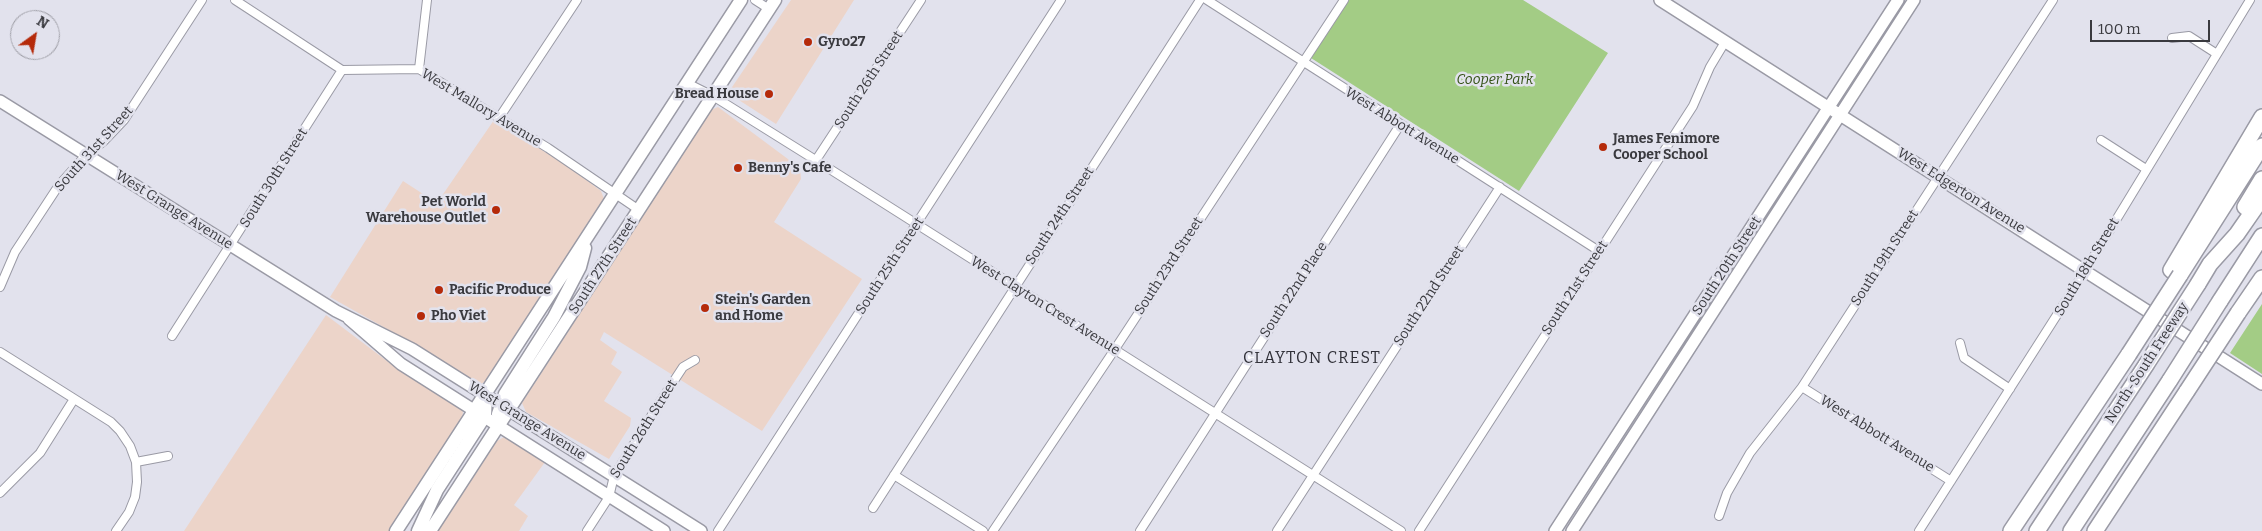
<!DOCTYPE html>
<style>
body{margin:0}
#map{position:relative;width:2262px;height:531px;overflow:hidden;background:#e2e2ed;font-family:Bitter,serif}
canvas{display:block}
.north{position:absolute;left:10px;top:10px;width:50px;height:50px;box-sizing:border-box;background:#e2e2ed;border:1px solid #9f9fa7;border-radius:50%;rotate:32deg;font-size:14px;font-weight:700;line-height:20px;text-align:center;color:#3a3a3f}
.north::after{content:'';display:block;margin:auto;width:18px;height:22px;background:#b52a0a;clip-path:polygon(50% 0,100% 100%,50% 72%,0 100%)}
.scale{position:absolute;left:2090px;top:20px;width:120px;height:22px;box-sizing:border-box;border:2px solid #3a3a3f;border-top:0;padding-left:6px;font-size:15px;line-height:18px;white-space:nowrap;color:#3a3a3f;-webkit-text-stroke:4px #e2e2ed;paint-order:stroke}
</style>
<div id="map">
<canvas width="2262" height="531"></canvas>
<div class="north">N</div>
<div class="scale">100 m</div>
</div>
<script>
const g = document.querySelector('canvas').getContext('2d');
g.lineJoin = 'round';
function fill(path, color) {
  g.fillStyle = color;
  g.fill(path, 'evenodd');
}
function poly(rows) {
  const path = new Path2D();
  for (const r of rows) {
    path.moveTo(r[0], r[1]);
    for (let i = 2; i < r.length; i += 2) path.lineTo(r[i], r[i + 1]);
  }
  return path;
}
function trace(path, color, width, dash) {
  g.strokeStyle = color;
  g.lineWidth = width;
  g.lineCap = dash ? 'butt' : 'round';
  g.setLineDash(dash || []);
  g.stroke(path);
}
function label(font, color, halo, rows, align = 'center') {
  g.font = font + ' Bitter,serif';
  g.lineWidth = 5;
  g.setLineDash([]);
  g.textBaseline = 'middle';
  g.strokeStyle = halo;
  g.fillStyle = color;
  for (const [text, x, y, turn = 0] of rows) {
    g.save();
    g.translate(x, y);
    g.rotate((+turn || 0) * Math.PI / 180);
    g.textAlign = isNaN(turn) ? turn : align;
    if (halo) g.strokeText(text, 0, 0);
    g.fillText(text, 0, 0);
    g.restore();
  }
}
fill(poly([
 [791,0,854,0,776,124,728,93],
 [718,107,800,168,801,179,774,222,862,279,762,431,604,332,600,340,617,352,611,364,622,372,604,401,631,418,630,426,609,459,526,412,522,403,711,110],
 [494,120,569,167,601,191,604,199,487,380,481,384,473,381,405,339,330,297,403,181,437,203],
 [326,315,391,364,460,407,463,412,462,418,389,531,184,531],
 [504,437,545,462,514,505,528,516,519,531,438,531,497,441]
]), '#ecd4c9');
fill(poly([
 [1349,0,1523,0,1608,53,1519,191,1311,58],
 [2262,304,2262,374,2230,353]
]), '#a3cc85');
const street = poly([
 [235,0,342,70,419,69,548,148,639,210],
 [755,0,769,9],
 [1207,0,1599,251],
 [2172,38,2189,36,2217,54],
 [419,69,427,0],
 [687,83,713,96,825,166,1401,531],
 [499,118,577,0],
 [2101,140,2146,169],
 [816,160,921,0],
 [0,287,15,252,59,185,86,155,104,141,124,120,202,0],
 [172,336,342,70],
 [1960,343,1964,358,2010,389],
 [0,352,111,422,120,431,130,446,136,462,168,456],
 [1802,387,1951,481],
 [894,475,983,531],
 [0,493,40,453,74,399],
 [873,508,1200,0],
 [1719,516,1727,493,1750,453,1802,387,2053,0],
 [116,531,129,512,135,497,137,482,136,462],
 [587,531,609,497,614,476,660,402,683,367,695,360],
 [718,531,1061,0],
 [993,531,1115,349,1344,0],
 [1140,531,1400,125],
 [1277,531,1500,187],
 [1419,531,1693,106,1710,67,1725,42],
 [1919,531,2085,271,2250,0]
]);
const secondary = poly([
 [1660,0,2262,384],
 [0,101,336,311,412,349,701,531],
 [349,319,401,364,664,531],
 [1555,531,1898,0],
 [1572,531,1914,0]
]);
const primary = poly([
 [499,425,498,414,505,394,554,317,580,267,585,248],
 [396,531,741,0],
 [418,531,437,490,485,416,486,395],
 [430,531,775,0]
]);
const highway = poly([
 [2245,207,2262,179],
 [2171,270,2262,117],
 [2180,275,2262,146],
 [2198,284,2210,264,2237,234,2262,198],
 [2220,301,2262,236],
 [2238,313,2262,278],
 [2011,531,2129,354],
 [2037,531,2146,365],
 [2071,531,2170,380],
 [2095,531,2187,391]
]);
trace(street, '#9a9aa5', 10);
trace(secondary, '#9a9aa5', 14);
trace(primary, '#9a9aa5', 15);
trace(highway, '#9a9aa5', 18);
trace(street, '#fff', 8);
trace(secondary, '#fff', 11);
trace(primary, '#fff', 12);
trace(highway, '#fff', 15);
const highwayBridge = poly([
 [2129,354,2180,275],
 [2146,365,2198,284],
 [2170,380,2220,301],
 [2187,391,2238,313]
]);
trace(highwayBridge, '#9a9aa5', 18, []);
trace(highwayBridge, '#fff', 15);
for (const [x, y, r, color] of [
 [808,42,5,"#b52a0a"],
 [769,94,5,"#b52a0a"],
 [1603,147,5,"#b52a0a"],
 [738,168,5,"#b52a0a"],
 [496,210,5,"#b52a0a"],
 [439,290,5,"#b52a0a"],
 [705,308,5,"#b52a0a"],
 [421,316,5,"#b52a0a"]
]) {
  const dot = new Path2D();
  dot.arc(x, y, r, 0, 2 * Math.PI);
  g.fillStyle = color;
  g.fill(dot);
  trace(dot, '#e2e2ed', 2);
}
label('bold 14px', '#3a3a3f', '#e2e2ed', [
 ["Gyro27",818,42],
 ["Bread House",759,94,"right"],
 ["James Fenimore",1613,139],
 ["Cooper School",1613,155],
 ["Benny's Cafe",748,168],
 ["Pet World",486,202,"right"],
 ["Warehouse Outlet",486,218,"right"],
 ["Pacific Produce",449,290],
 ["Stein's Garden",715,300],
 ["and Home",715,316],
 ["Pho Viet",431,316]
], 'left');
label('14px', '#3a3a3f', '#e2e2ed', [
 ["South 26th Street",869,80,-57],
 ["West Mallory Avenue",481,108,31],
 ["West Abbott Avenue",1402,126,32],
 ["South 31st Street",94,149,-48],
 ["South 30th Street",274,178,-58],
 ["West Edgerton Avenue",1961,191,32],
 ["West Grange Avenue",174,210,32],
 ["South 24th Street",1060,216,-57],
 ["South 19th Street",1885,258,-57],
 ["South 27th Street",603,266,-57],
 ["South 25th Street",890,266,-57],
 ["South 23rd Street",1169,266,-57],
 ["South 20th Street",1727,266,-57],
 ["South 18th Street",2087,267,-59],
 ["South 21st Street",1575,288,-57],
 ["South 22nd Place",1294,290,-57],
 ["South 22nd Street",1429,296,-57],
 ["West Clayton Crest Avenue",1045,306,32],
 ["North-South Freeway",2147,363,-57],
 ["West Grange Avenue",527,421,32],
 ["South 26th Street",644,429,-58],
 ["West Abbott Avenue",1877,434,32]
]);
label('italic 14px', '#335115', '#e2e2ed', [
 ["Cooper Park",1495,80]
]);
g.letterSpacing = '1px';
label('16px', '#303038', '#e2e2ed', [
 ["CLAYTON CREST",1312,359]
]);
g.letterSpacing = '0px';
</script>
